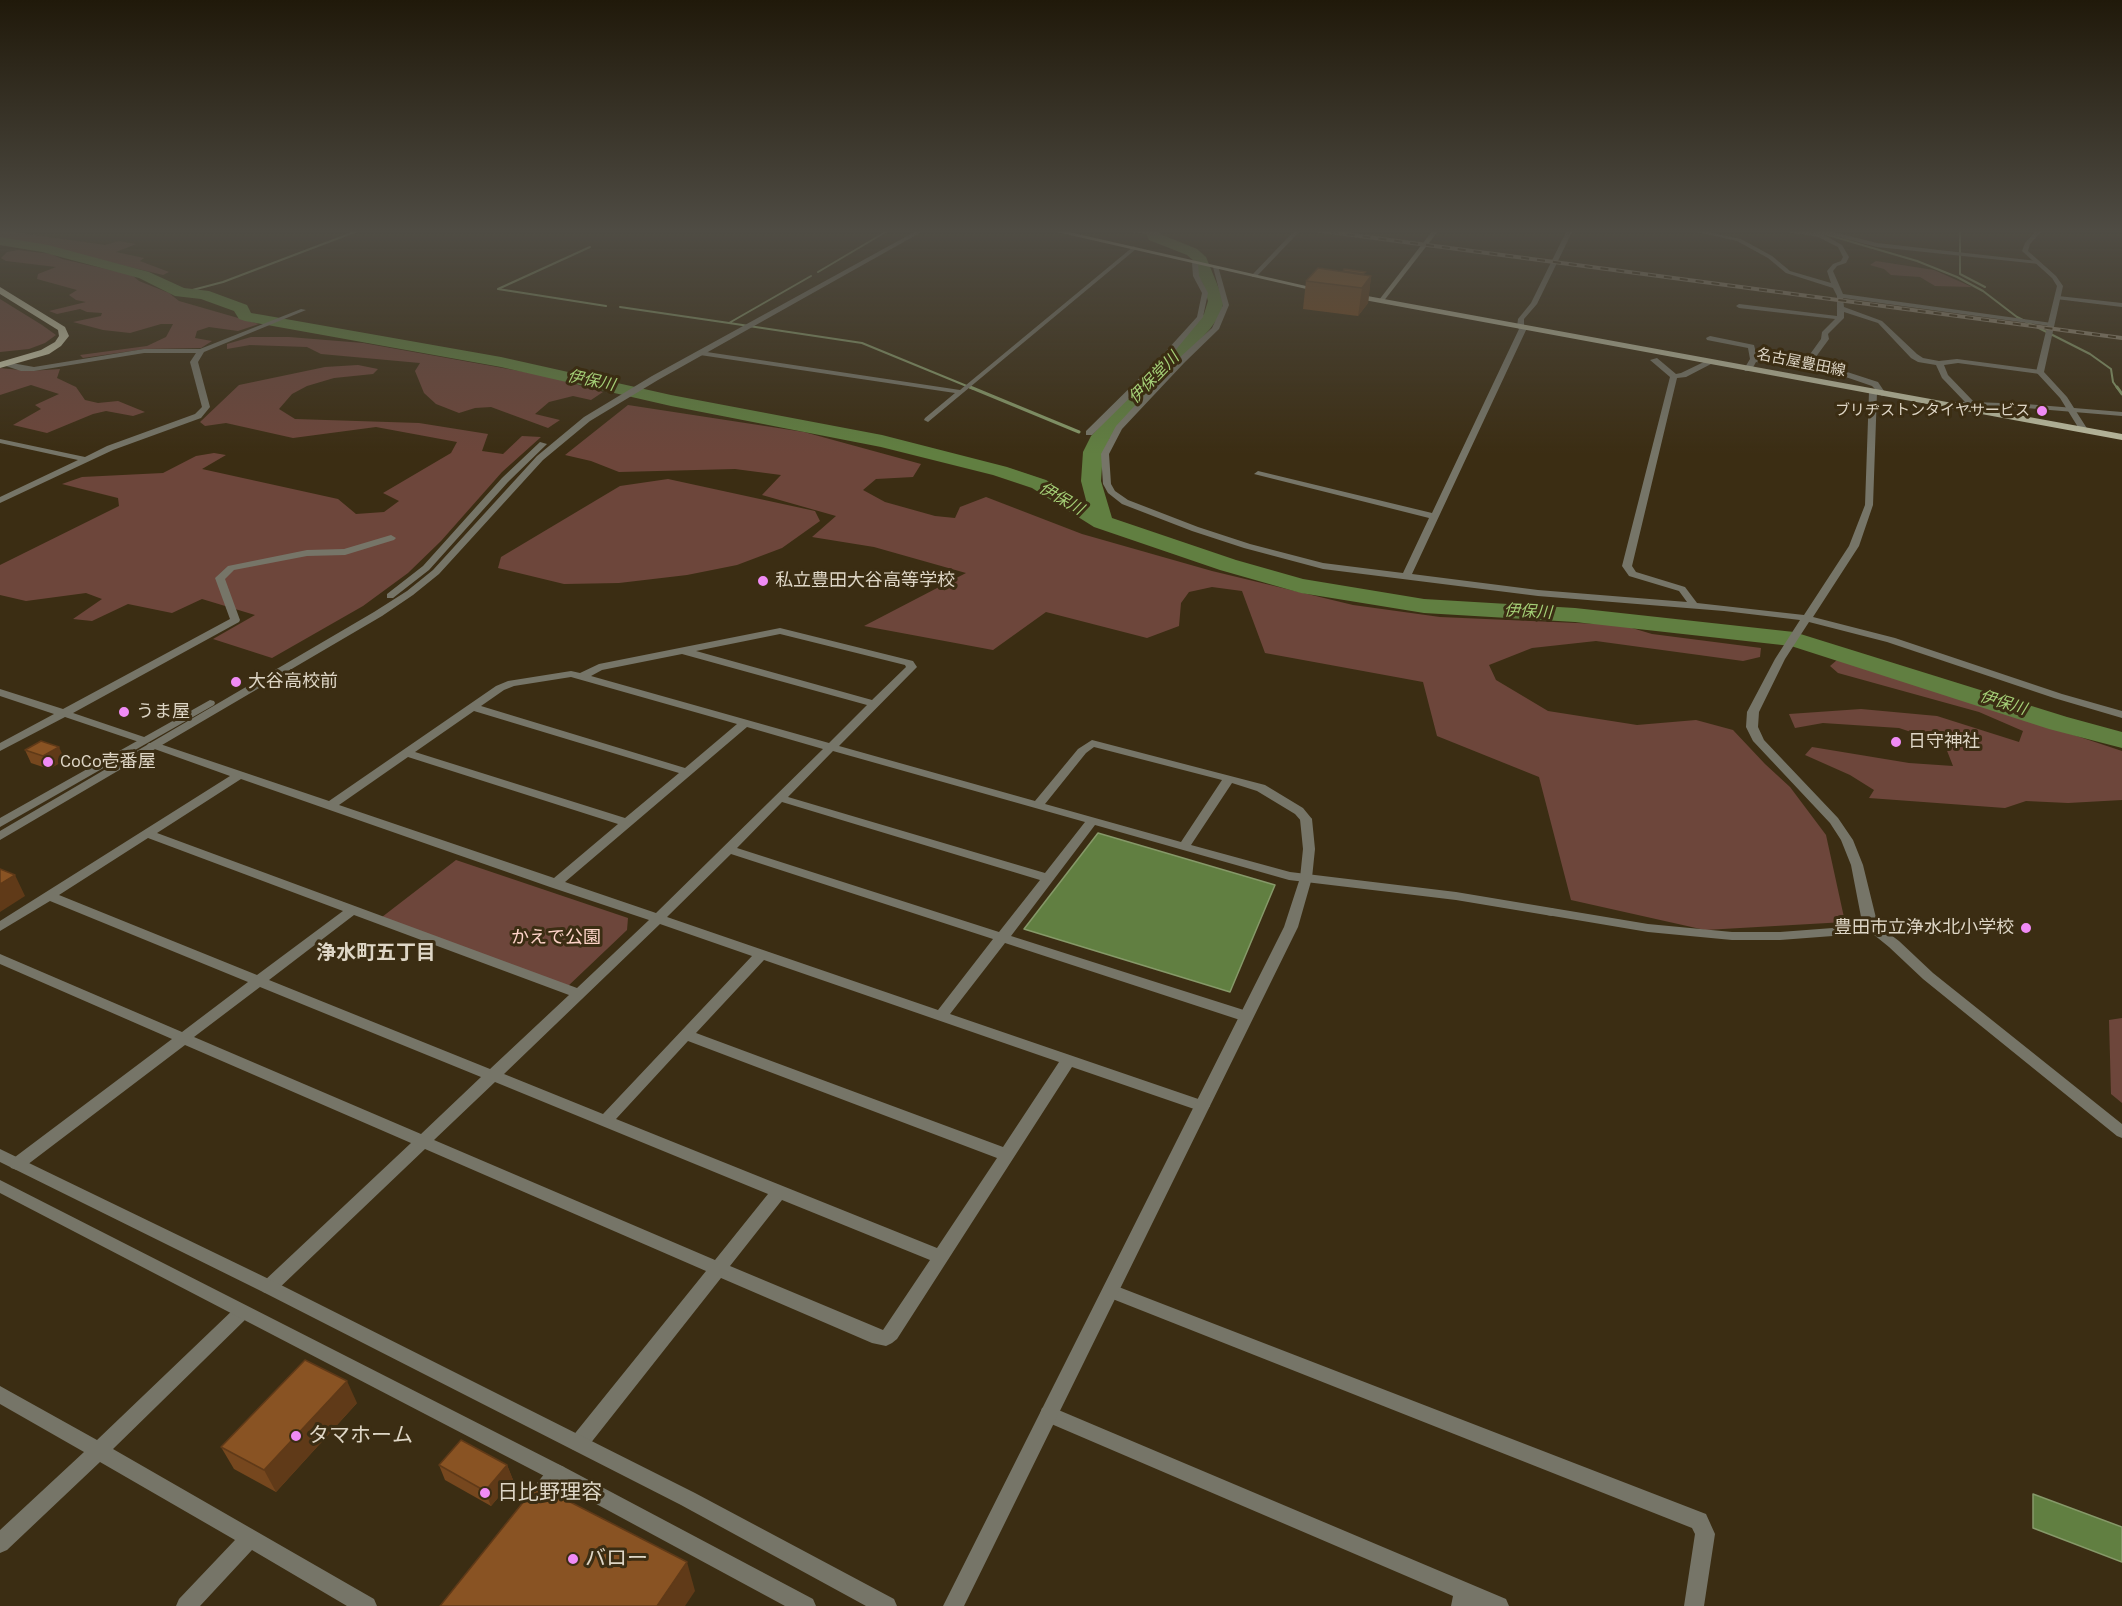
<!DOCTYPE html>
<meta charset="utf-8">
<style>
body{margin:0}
canvas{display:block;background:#3b2d13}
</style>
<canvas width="2122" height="1606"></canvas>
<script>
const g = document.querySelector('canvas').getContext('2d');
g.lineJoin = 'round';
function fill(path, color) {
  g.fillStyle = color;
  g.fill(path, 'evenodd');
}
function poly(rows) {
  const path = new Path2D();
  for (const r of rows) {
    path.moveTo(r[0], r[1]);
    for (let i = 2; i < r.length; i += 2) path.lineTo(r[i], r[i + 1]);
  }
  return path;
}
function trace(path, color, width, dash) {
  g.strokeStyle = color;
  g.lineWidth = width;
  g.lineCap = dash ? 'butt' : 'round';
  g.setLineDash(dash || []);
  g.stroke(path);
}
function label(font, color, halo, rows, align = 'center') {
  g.font = font + ' Karla,"Noto Sans JP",sans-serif';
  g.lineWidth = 6;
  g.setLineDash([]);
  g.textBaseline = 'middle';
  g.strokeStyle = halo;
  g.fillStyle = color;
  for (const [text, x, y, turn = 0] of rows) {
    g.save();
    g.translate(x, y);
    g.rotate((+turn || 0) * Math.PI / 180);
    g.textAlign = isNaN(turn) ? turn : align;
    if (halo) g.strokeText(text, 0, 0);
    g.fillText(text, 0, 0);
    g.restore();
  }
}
fill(poly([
 [0,230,105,245,119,241,136,244,116,252,144,258,140,261,169,272,163,275,64,251,0,239],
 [18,250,51,254,62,259,132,275,139,281,169,293,179,301,259,324,238,331,209,327,197,331,195,338,212,341,201,348,145,349,83,358,80,355,147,346,166,337,173,324,161,324,130,333,103,330,73,322,101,316,102,313,87,312,80,309,57,314,49,311,86,302,76,300,69,295,77,290,37,279,38,274,56,267,6,261,1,258,7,252],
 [1876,261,1934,270,1972,287,1935,286,1920,277,1891,275,1884,269,1870,265],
 [0,299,42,325,56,335,45,343,29,349,0,352],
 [251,337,289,337,363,343,542,375,603,392,591,400,573,396,549,402,535,414,560,420,548,428,491,407,475,408,459,413,436,404,424,393,415,371,420,363,321,354,307,347,250,345,227,349,227,344],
 [358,365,378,369,373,374,334,378,307,386,292,394,279,409,295,419,419,423,488,434,482,451,503,454,522,436,541,437,502,472,441,541,408,573,363,606,272,658,213,639,255,615,202,599,172,613,128,604,92,621,73,619,102,599,86,593,26,601,0,595,0,565,119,506,118,498,62,484,82,477,163,473,196,456,214,453,226,455,202,469,338,499,356,514,384,512,399,501,383,493,451,453,457,442,376,427,293,438,226,423,205,426,200,422,239,385,325,367],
 [0,368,30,371,60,369,57,378,76,387,85,400,98,403,118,401,145,412,133,416,106,411,93,414,47,433,13,425,41,409,35,405,59,394,31,385,0,395],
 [628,405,804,432,921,464,913,477,876,479,863,490,885,502,935,516,955,518,960,507,986,497,1082,534,1212,571,1353,605,1440,617,1622,625,1652,634,1761,648,1760,657,1743,661,1596,641,1532,648,1489,665,1496,680,1548,711,1637,725,1696,720,1733,730,1765,764,1790,787,1826,835,1845,922,1705,930,1571,900,1539,777,1437,736,1423,682,1265,653,1242,591,1212,587,1189,592,1181,603,1179,626,1147,638,1046,612,993,650,864,626,966,573,874,547,812,537,836,516,762,495,781,475,735,469,619,472,591,461,565,455],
 [668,479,815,511,820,521,782,548,737,565,687,575,619,583,564,584,498,568,501,557,620,486],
 [1837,660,1869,667,2122,751,2122,800,2068,803,2026,801,2005,808,1869,798,1874,790,1850,775,1805,755,1812,747,1909,763,1953,766,1944,743,1899,728,1823,723,1795,728,1789,714,1861,709,1937,716,2019,742,2023,731,1979,712,1838,673,1830,666],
 [456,860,628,918,627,930,567,987,382,917],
 [2122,1018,2122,1103,2111,1094,2109,1020]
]), '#6d463b');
const water = poly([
 [1098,833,1275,885,1230,992,1024,929,1098,833],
 [2033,1494,2122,1527,2122,1562,2033,1528,2033,1494]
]);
fill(water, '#617f41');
trace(water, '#869969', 1.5);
trace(poly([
 [1811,230,1917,261,1957,277,1983,291,2017,317,2090,354,2111,369,2113,382,2118,389],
 [1960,230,1960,274,1985,287],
 [590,247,498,289,606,306],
 [818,272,889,230],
 [181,293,223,282,360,230],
 [620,307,729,323,811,276],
 [729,323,862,343,974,389]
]), '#869969', 2);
trace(poly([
 [970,387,1079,432],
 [2117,387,2122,394]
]), '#869969', 3);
fill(poly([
 [1144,230,1158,230,1160,234,1197,249,1206,257,1224,301,1220,315,1210,329,1110,438,1103,452,1101,481,1112,518,1236,560,1303,579,1424,599,1575,608,1794,632,2067,717,2122,732,2122,748,2049,729,1791,646,1575,622,1424,613,1301,593,1220,570,1094,527,1032,488,993,475,881,447,671,406,501,367,245,321,239,319,234,311,201,299,175,296,139,278,42,252,0,245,0,237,48,245,149,272,184,288,209,291,247,305,251,313,263,315,501,357,671,395,882,435,1007,467,1046,480,1087,504,1081,481,1083,452,1091,436,1198,321,1204,314,1208,301,1203,284,1196,274,1194,261,1187,255,1149,240,1144,230]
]), '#617f41');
fill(poly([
 [1115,230,1137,230,1161,233,1158,235,1115,230],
 [1295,230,1301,230,1256,277,1252,277,1252,275,1295,230],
 [1567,230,1573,230,1537,304,1524,319,1524,326,1527,328,1412,574,1538,590,1687,602,1679,591,1629,576,1622,566,1670,377,1650,360,1657,358,1676,374,1681,373,1708,360,1711,360,1711,364,1686,377,1677,378,1632,566,1636,572,1685,587,1697,603,1804,615,1849,546,1865,505,1869,392,1876,390,1872,386,1837,374,1756,362,1751,371,1745,371,1744,369,1750,359,1748,348,1707,340,1706,338,1710,336,1754,345,1757,357,1803,364,1821,339,1822,332,1835,319,1739,308,1736,306,1739,304,1837,316,1837,296,1833,288,1786,273,1768,258,1737,241,1688,230,1698,230,1741,239,1772,256,1790,271,1831,283,1827,271,1833,264,1841,261,1843,257,1838,247,1818,237,1786,232,1783,230,1817,233,1821,232,1817,230,1826,230,1877,243,2037,261,2039,262,2039,264,1877,247,1827,234,1824,235,1842,245,1849,257,1846,263,1837,266,1833,271,1843,294,2052,323,2053,324,2050,326,1843,298,1844,307,1882,321,1917,354,1923,358,1939,361,1957,359,2040,370,2044,372,2040,374,1958,363,1944,365,1948,375,1974,402,2026,404,2122,412,2122,416,2026,408,1934,406,1933,404,1937,402,1965,402,1942,378,1936,365,1918,362,1911,358,1878,323,1844,312,1844,318,1828,334,1829,339,1810,365,1841,370,1878,382,1886,394,1882,396,1877,392,1873,505,1859,546,1813,617,1895,638,2062,694,2122,711,2122,718,2054,698,1887,642,1809,622,1785,659,1759,712,1753,715,1747,712,1775,659,1800,620,1724,611,1538,596,1323,569,1244,548,1192,531,1122,504,1108,493,1103,484,1101,454,1116,426,1178,359,1212,328,1223,305,1213,267,1218,266,1229,305,1219,329,1184,363,1122,429,1109,454,1111,484,1115,491,1128,500,1198,527,1250,544,1323,563,1403,573,1429,518,1254,474,1258,471,1432,513,1519,329,1517,327,1518,319,1531,303,1567,230],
 [1134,246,1136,249,928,422,924,420,925,418,955,393,700,355,696,353,700,351,960,390,1134,246],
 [1195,261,1198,263,1199,276,1208,293,1203,317,1164,364,1092,435,1086,435,1086,431,1158,360,1197,317,1202,293,1193,276,1192,263,1195,261],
 [2058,296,2122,303,2122,307,2056,299,2056,297,2058,296],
 [301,309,306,310,204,352,198,362,210,407,201,418,113,450,0,503,0,497,78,460,0,443,0,439,85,457,107,446,195,414,202,407,190,362,196,353,144,353,34,371,21,371,6,366,6,362,34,367,144,349,200,349,301,309],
 [391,535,396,538,394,540,345,555,307,556,234,570,225,579,240,620,239,622,73,713,147,738,149,740,147,742,139,742,65,717,0,751,0,743,54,714,0,696,0,689,63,709,230,619,215,578,228,566,307,550,344,549,391,535],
 [780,628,913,661,917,667,839,746,1035,801,1078,749,1092,740,1265,785,1303,808,1312,819,1306,823,1302,822,1295,814,1257,791,1232,783,1191,845,1290,872,1456,892,1552,908,1559,912,1552,916,1456,900,1289,880,1095,825,1011,936,1250,1012,1252,1016,1250,1020,1240,1020,1005,943,950,1014,1207,1102,1210,1106,1207,1110,1202,1112,1197,1110,1072,1067,897,1339,892,1343,886,1346,872,1343,721,1278,586,1449,579,1452,572,1449,570,1443,572,1437,706,1271,425,1149,275,1292,269,1294,263,1292,260,1287,263,1282,411,1143,185,1045,23,1168,17,1170,11,1168,9,1164,11,1160,172,1039,0,964,0,954,182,1032,248,982,50,901,0,931,0,921,230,776,149,747,147,745,149,743,157,743,329,801,496,686,508,681,571,671,580,673,599,664,780,628],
 [780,634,905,665,906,667,872,700,696,651,780,634],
 [682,654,867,705,829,743,591,676,602,670,682,654],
 [571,677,737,724,685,768,481,706,504,690,514,686,571,677],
 [474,711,679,773,625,818,415,752,474,711],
 [747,727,823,749,656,913,565,882,747,727],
 [1094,747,1222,780,1181,842,1045,804,1086,753,1094,747],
 [833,751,1085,822,1045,873,788,797,833,751],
 [408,757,618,824,554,878,339,805,408,757],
 [241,779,550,887,649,920,577,988,157,833,241,779],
 [782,802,1040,880,999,932,737,848,782,802],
 [148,838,343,911,257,975,59,895,148,838],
 [731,854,993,939,938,1010,667,917,731,854],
 [354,915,569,995,490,1069,269,980,354,915],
 [660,924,752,956,603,1114,504,1074,660,924],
 [764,960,1059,1062,1003,1147,696,1033,764,960],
 [260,987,481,1077,421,1134,194,1037,260,987],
 [688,1041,997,1158,937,1248,616,1119,688,1041],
 [495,1082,768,1194,715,1260,434,1140,495,1082],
 [782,1200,930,1260,883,1330,730,1266,782,1200],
 [1111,1284,1706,1514,1715,1534,1704,1606,1684,1606,1695,1534,1692,1528,1105,1296,1102,1291,1105,1286,1111,1284],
 [242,1305,248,1307,251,1312,248,1317,113,1449,374,1599,377,1606,347,1606,252,1550,200,1606,176,1606,179,1599,235,1540,100,1462,7,1550,0,1553,0,1530,84,1452,0,1404,0,1386,97,1440,236,1307,242,1305],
 [1049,1406,1506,1599,1509,1606,1451,1606,1453,1596,1042,1420,1040,1414,1042,1408,1049,1406],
 [557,1464,564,1467,567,1473,564,1479,542,1506,535,1509,528,1506,525,1500,528,1494,550,1467,557,1464]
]), '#767568');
fill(poly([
 [918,230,925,230,658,380,590,421,543,460,439,574,413,595,382,616,0,840,0,831,374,612,407,591,433,570,537,456,584,417,652,376,918,230],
 [2037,230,2043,230,2030,244,2028,251,2056,276,2063,286,2044,372,2067,397,2088,430,2084,432,2081,432,2060,398,2036,372,2057,286,2052,278,2022,251,2025,243,2037,230],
 [540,442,547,444,508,482,429,570,393,598,387,598,387,594,423,566,502,478,540,442],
 [210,700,214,701,215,703,214,705,0,827,0,818,210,700],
 [1753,709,1759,712,1758,727,1764,740,1838,818,1853,840,1863,865,1876,918,1875,923,1899,941,1933,973,2122,1124,2122,1138,2117,1136,1923,979,1889,947,1868,930,1846,935,1780,940,1732,940,1648,932,1547,915,1545,912,1552,908,1648,924,1732,932,1780,932,1846,927,1857,925,1862,922,1851,865,1841,840,1830,823,1753,741,1746,727,1747,712,1753,709],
 [1306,815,1312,819,1315,849,1312,878,1298,927,964,1606,943,1606,1284,927,1300,878,1303,849,1300,819,1306,815],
 [0,1149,275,1282,695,1493,894,1599,897,1606,866,1606,681,1505,263,1292,0,1162,0,1149],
 [0,1180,564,1467,813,1599,816,1606,785,1606,550,1479,0,1193,0,1180]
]), '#767568');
fill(poly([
 [1433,230,1439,230,1383,302,1379,302,1379,300,1433,230]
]), '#9d9d87');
fill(poly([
 [1048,230,1060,230,1328,291,1324,293,1048,230],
 [1351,293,2122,434,2122,440,1348,297,1347,295,1351,293]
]), '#bbbb9f');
fill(poly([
 [0,287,65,327,69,336,61,346,49,354,0,368,0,362,41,350,55,342,59,336,58,330,0,294,0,287]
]), '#c9c8aa');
const rail = poly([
 [1315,230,2122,338]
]);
trace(rail, '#918671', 4);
trace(rail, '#3b2d13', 2, [8]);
fill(poly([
 [1365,275,1371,276,1368,303,1358,316,1303,309,1306,281],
 [25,750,65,760,49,769,31,763],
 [357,1403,276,1492,234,1469,221,1447],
 [439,1465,507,1465,513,1480,491,1506,445,1480]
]), '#76471e');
fill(poly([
 [1371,276,1368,303,1358,316,1362,288],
 [59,747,65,760,49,769,43,756],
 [15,875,25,896,0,912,0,884],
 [347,1381,357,1403,276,1492,264,1470],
 [507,1465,513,1480,491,1506,485,1491],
 [687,1562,695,1591,685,1606,657,1606]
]), '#603a18');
const building = poly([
 [1318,268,1371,276,1362,288,1306,281,1318,268],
 [1344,269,1366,272,1363,274,1343,271,1344,269],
 [41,741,59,747,43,756,25,750,41,741],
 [0,869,15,875,0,884,0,869],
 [305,1360,347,1381,264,1470,221,1447,305,1360],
 [461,1440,507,1465,485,1491,439,1465,461,1440],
 [537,1485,687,1562,657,1606,440,1606,537,1485]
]);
fill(building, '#895323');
trace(building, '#603a18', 1.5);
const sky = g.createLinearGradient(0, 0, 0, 454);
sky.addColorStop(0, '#20190a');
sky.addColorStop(0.51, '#4f4c44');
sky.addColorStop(1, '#4f4c4400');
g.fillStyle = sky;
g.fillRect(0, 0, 2122, 454);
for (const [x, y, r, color] of [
 [2042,411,6,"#f08bf5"],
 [763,581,6,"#f08bf5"],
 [236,682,6,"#f08bf5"],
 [124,712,6,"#f08bf5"],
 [1896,742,6,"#f08bf5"],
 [48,762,6,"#f08bf5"],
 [2026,928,6,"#f08bf5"],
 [296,1436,6,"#f08bf5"],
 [485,1493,6,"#f08bf5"],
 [573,1559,6,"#f08bf5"]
]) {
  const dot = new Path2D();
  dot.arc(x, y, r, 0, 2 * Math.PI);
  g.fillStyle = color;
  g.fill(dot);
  trace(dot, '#3b2d13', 2);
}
label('15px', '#ded6c6', '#3b2d13', [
 ["名古屋豊田線",1801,363,11]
]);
label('15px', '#ded6c6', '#3b2d13', [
 ["ブリヂストンタイヤサービス",2030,411]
], 'right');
label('italic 16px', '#a5d077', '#3b2d13', [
 ["伊保堂川",1154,378,-46],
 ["伊保川",591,381,12],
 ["伊保川",1061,499,30],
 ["伊保川",1528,612,3],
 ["伊保川",2003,703,17]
]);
label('18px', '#ded6c6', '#3b2d13', [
 ["私立豊田大谷高等学校",775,581],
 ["大谷高校前",248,682],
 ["うま屋",136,712],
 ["日守神社",1908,742],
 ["CoCo壱番屋",60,762],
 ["豊田市立浄水北小学校",2014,928,"right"]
], 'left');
label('18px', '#fed4c9', '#3b2d13', [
 ["かえで公園",556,938]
]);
label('bold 20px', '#ded6c6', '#3b2d13', [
 ["浄水町五丁目",376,953]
]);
label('21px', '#ded6c6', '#3b2d13', [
 ["タマホーム",308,1436],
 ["日比野理容",497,1493],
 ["バロー",585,1559]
], 'left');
</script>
